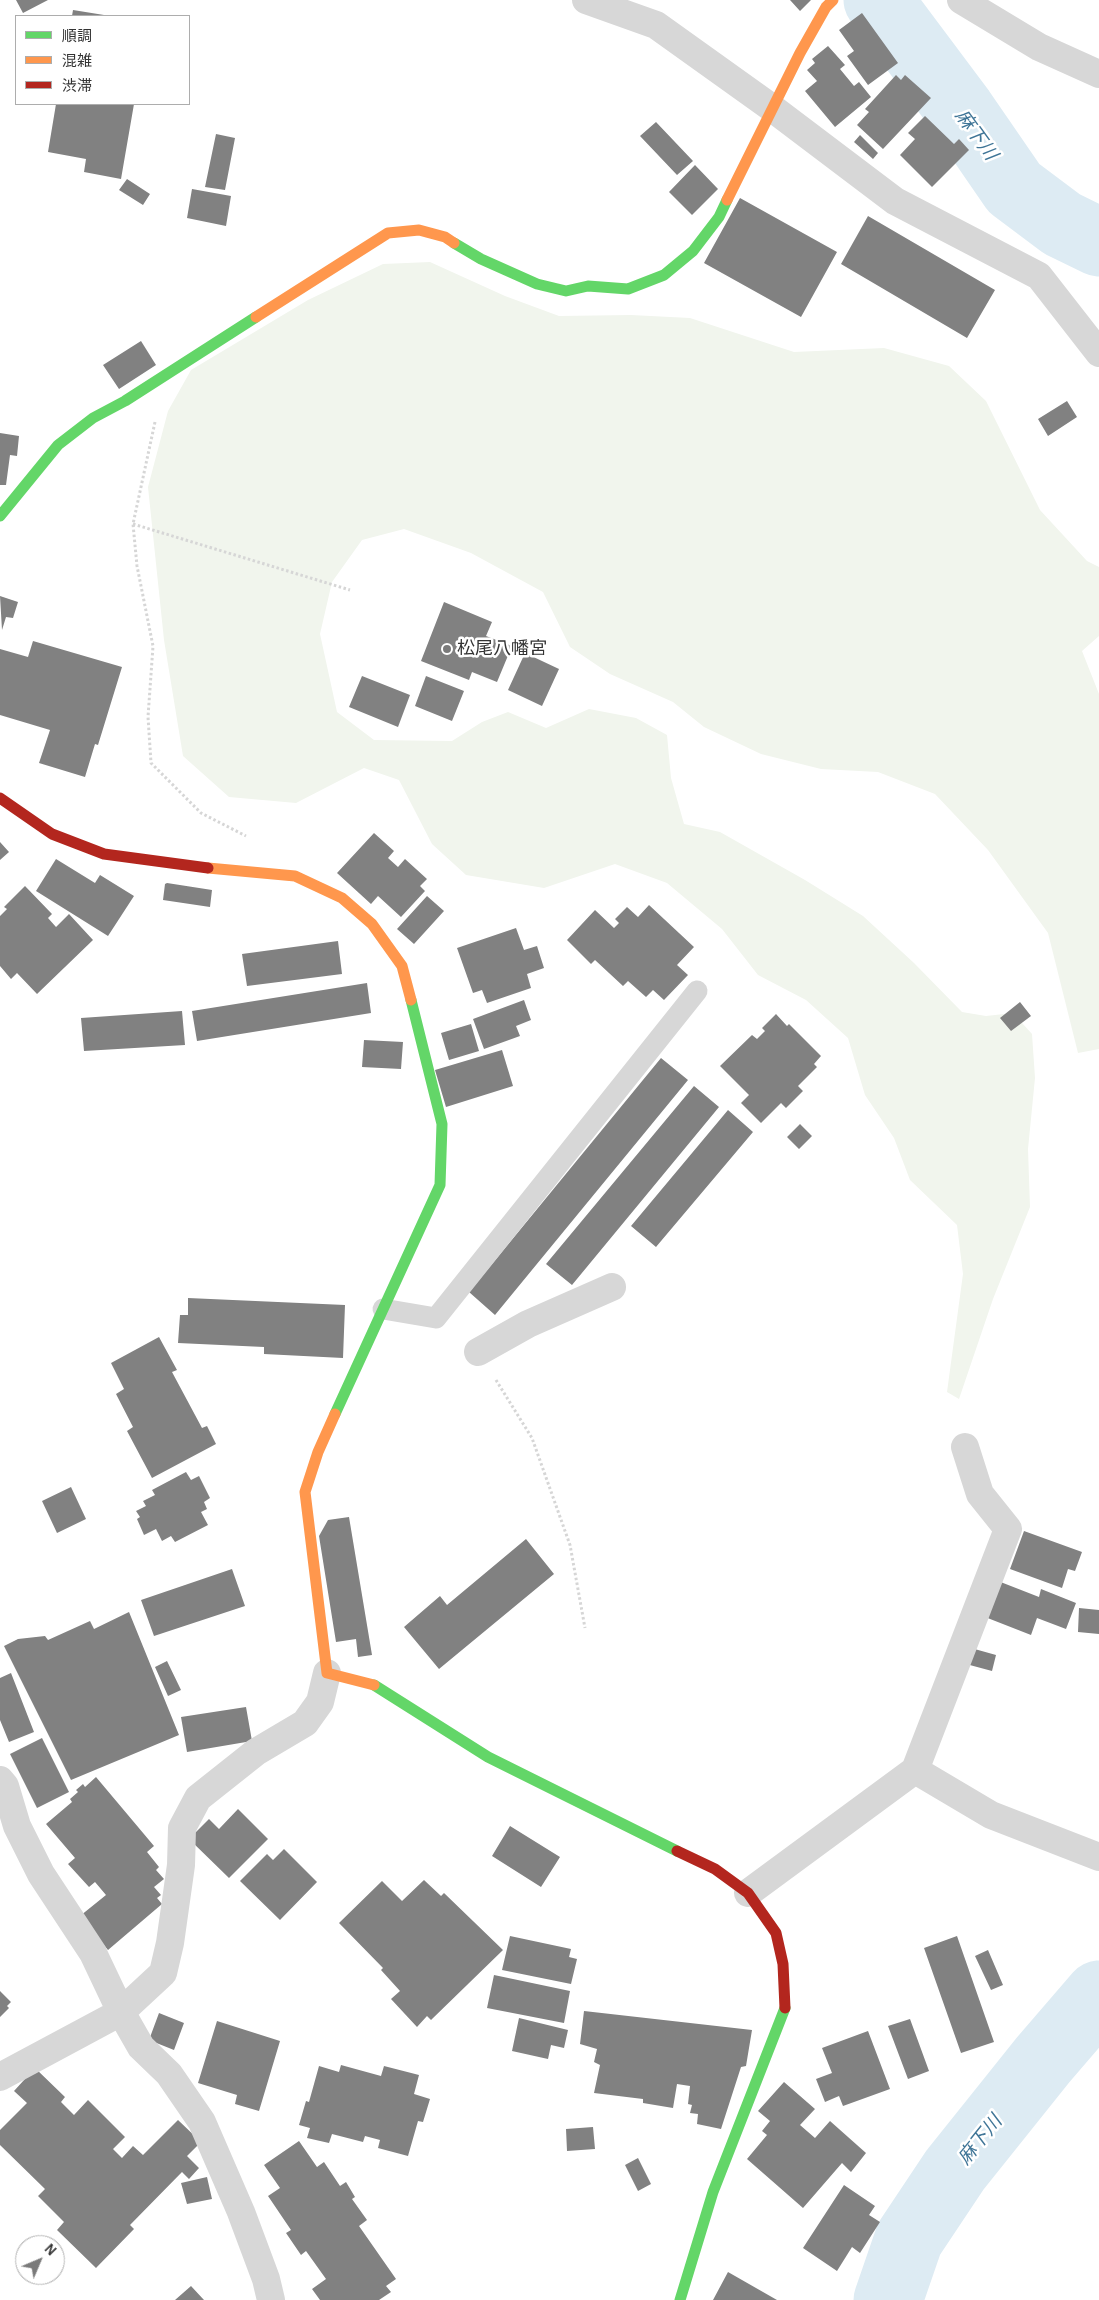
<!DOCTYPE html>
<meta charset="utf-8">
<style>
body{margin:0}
#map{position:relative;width:1099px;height:2300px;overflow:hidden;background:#fff;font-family:"Alegreya Sans","Noto Sans JP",sans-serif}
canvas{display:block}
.legend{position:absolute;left:15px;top:15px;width:175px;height:90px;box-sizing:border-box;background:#fff;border:1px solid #adadad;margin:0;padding:6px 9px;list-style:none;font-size:15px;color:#333}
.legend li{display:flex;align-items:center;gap:10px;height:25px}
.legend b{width:25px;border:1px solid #adadad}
.north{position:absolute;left:15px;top:2235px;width:50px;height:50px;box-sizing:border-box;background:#fff;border:1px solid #adadad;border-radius:50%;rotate:45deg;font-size:14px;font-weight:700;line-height:20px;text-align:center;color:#333}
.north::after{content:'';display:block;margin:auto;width:18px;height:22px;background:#7a7a7a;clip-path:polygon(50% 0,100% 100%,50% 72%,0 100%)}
</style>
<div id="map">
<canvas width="1099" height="2300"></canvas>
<ul class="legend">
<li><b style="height:6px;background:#63d668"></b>順調</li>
<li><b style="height:6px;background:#ff974d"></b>混雑</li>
<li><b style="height:6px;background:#b3261e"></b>渋滞</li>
</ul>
<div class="north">N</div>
</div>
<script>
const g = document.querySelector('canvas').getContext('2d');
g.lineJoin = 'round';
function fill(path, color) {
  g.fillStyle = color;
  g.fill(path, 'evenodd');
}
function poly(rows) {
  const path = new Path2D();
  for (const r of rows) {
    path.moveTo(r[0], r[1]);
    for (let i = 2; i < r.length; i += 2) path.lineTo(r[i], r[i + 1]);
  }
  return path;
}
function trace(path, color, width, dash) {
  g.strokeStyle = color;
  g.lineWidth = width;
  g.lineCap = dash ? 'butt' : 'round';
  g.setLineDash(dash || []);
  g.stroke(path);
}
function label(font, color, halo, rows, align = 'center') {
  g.font = font + ' "Alegreya Sans","Noto Sans JP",sans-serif';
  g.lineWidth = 5;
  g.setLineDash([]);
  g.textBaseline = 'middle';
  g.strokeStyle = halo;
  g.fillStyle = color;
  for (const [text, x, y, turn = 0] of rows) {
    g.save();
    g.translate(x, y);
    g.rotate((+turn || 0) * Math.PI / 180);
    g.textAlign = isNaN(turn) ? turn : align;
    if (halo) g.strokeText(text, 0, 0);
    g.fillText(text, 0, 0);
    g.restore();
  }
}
fill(poly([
 [430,262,505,296,559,316,631,315,690,318,794,352,884,348,949,366,986,401,1040,510,1087,561,1099,567,1099,636,1082,651,1099,694,1099,1049,1078,1053,1048,933,988,850,935,794,878,772,821,769,761,754,704,727,673,702,610,674,570,647,543,592,471,553,404,529,362,540,332,582,320,634,337,712,374,740,452,741,482,722,508,712,546,728,589,709,636,718,667,735,671,778,684,824,720,832,805,880,863,916,914,963,962,1012,986,1016,1013,1013,1032,1034,1035,1078,1028,1149,1030,1207,993,1299,959,1399,947,1392,963,1274,957,1225,910,1180,894,1138,865,1095,848,1038,806,1000,758,975,722,929,667,883,615,864,544,888,466,875,432,844,399,780,364,768,296,803,229,797,183,756,164,640,148,487,168,411,191,370,308,300,383,264]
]), '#f1f5ed');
trace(poly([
 [878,0,961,111,1014,188,1062,224,1099,242],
 [888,2300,909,2239,955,2170,1043,2060,1099,1995]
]), '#ddebf3', 69);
fill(poly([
 [16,0,48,0,23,13],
 [790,0,811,0,800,11],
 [73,10,104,15,104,16,72,16],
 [862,13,898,63,868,85,847,56,854,51,839,30],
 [828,46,845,65,840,69,854,86,859,82,871,97,835,127,805,91,817,81,807,70,815,63,812,59],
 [896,75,901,80,905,75,931,98,883,149,857,125,869,112,865,109],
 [56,104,134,104,121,179,84,172,86,159,48,152],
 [925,116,954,144,959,139,969,150,932,187,900,155,915,139,908,133],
 [656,122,693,161,677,175,640,136],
 [216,134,235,138,225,190,205,187],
 [860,135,878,153,873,159,854,142],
 [695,165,718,189,692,215,669,192],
 [127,179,150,194,143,205,119,190],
 [192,189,231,196,226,226,187,218],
 [740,198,837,252,801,317,704,263],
 [868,216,995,290,967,338,841,264],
 [141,341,156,365,119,389,103,365],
 [1067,401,1077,417,1048,436,1038,419],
 [0,433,19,436,17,456,10,455,6,485,0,485],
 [0,596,18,602,13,618,6,617,2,630],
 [444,602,492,622,486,636,512,646,497,682,472,672,469,680,421,661],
 [33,641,122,667,98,745,95,744,85,777,39,763,50,730,0,715,0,649,28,657],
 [525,653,559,669,542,706,508,690],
 [362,676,410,695,398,727,349,707],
 [426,676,464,691,452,721,415,706],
 [374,833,394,851,388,858,398,867,405,859,427,879,420,886,425,891,401,917,378,896,371,904,337,873],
 [0,842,9,852,0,860],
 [56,859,95,883,100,875,134,896,108,936,36,891],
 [167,883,212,890,210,907,163,900,165,884],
 [25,886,52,914,48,918,56,927,69,914,93,940,37,994,17,973,11,979,0,966,0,916,7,909,4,907],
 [427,896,444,911,414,944,397,929],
 [649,905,694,947,677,965,688,975,664,1000,653,990,646,997,628,981,623,986,595,960,591,964,567,940,595,910,614,928,619,923,615,919,627,907,638,917],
 [516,928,524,950,537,946,544,968,527,974,531,988,487,1003,482,990,473,993,457,948],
 [338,941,342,974,247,986,242,954],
 [367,983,371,1013,197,1041,192,1011],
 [524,1000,531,1020,516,1026,520,1036,484,1049,473,1019],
 [1020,1002,1031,1016,1011,1031,1000,1018],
 [182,1011,185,1045,84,1051,81,1018],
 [776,1014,787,1026,789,1024,821,1056,814,1064,817,1067,798,1086,803,1091,786,1108,781,1103,761,1123,741,1103,749,1095,720,1066,752,1035,757,1039,765,1031,762,1028],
 [471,1024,479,1051,449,1060,441,1033],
 [364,1040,403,1042,401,1069,362,1067],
 [502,1050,513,1086,446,1107,435,1070],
 [661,1058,688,1080,495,1315,469,1292],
 [694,1086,719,1107,572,1285,546,1264],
 [728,1110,753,1132,656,1247,631,1226],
 [800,1124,812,1136,799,1149,787,1137],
 [188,1298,345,1305,343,1358,264,1354,264,1347,178,1343,180,1315,188,1315],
 [159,1337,177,1370,172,1372,202,1428,207,1426,216,1444,152,1478,127,1431,133,1427,116,1394,124,1389,111,1363],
 [186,1472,191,1480,199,1476,210,1498,204,1502,207,1509,201,1512,208,1525,175,1542,171,1536,162,1541,156,1529,144,1535,137,1519,140,1517,136,1511,146,1506,143,1501,155,1495,152,1490],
 [71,1487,86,1519,57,1533,42,1501],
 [349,1517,372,1655,358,1657,356,1639,336,1642,319,1536,328,1520],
 [1024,1531,1082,1552,1075,1571,1068,1569,1062,1588,1010,1569],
 [526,1539,554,1574,439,1669,404,1627,440,1596,447,1605],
 [232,1569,245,1606,154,1636,141,1600],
 [998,1581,1039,1597,1041,1589,1076,1603,1066,1629,1037,1618,1031,1635,985,1617],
 [1079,1608,1099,1610,1099,1634,1078,1632],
 [129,1612,179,1735,71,1780,4,1646,18,1639,45,1636,48,1640,90,1621,94,1629],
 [971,1648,996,1655,992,1671,966,1664],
 [167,1661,181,1690,168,1696,155,1667],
 [11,1673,34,1732,9,1742,0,1720,0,1678],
 [246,1707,252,1741,187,1752,181,1717],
 [42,1738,69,1792,37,1808,10,1754],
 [96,1777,154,1846,147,1852,159,1867,156,1870,164,1879,154,1887,161,1895,157,1898,162,1904,108,1950,80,1916,106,1895,95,1882,89,1887,68,1864,75,1858,46,1824,72,1802,70,1799,78,1792,76,1790,83,1784,85,1787],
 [238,1809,268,1839,229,1878,189,1839,209,1819,219,1829],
 [510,1826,560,1857,541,1887,492,1856],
 [284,1849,317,1882,280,1920,240,1881,267,1854,273,1860],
 [424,1880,441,1896,444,1893,503,1950,431,2020,427,2016,417,2027,391,1999,400,1991,381,1970,383,1968,339,1923,382,1881,402,1901],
 [510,1936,571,1949,569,1957,577,1959,571,1984,502,1970],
 [957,1936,994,2042,961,2053,924,1948],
 [988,1950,1003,1985,991,1990,975,1956],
 [494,1975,570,1991,564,2023,487,2008],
 [0,1991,11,2002,7,2006,9,2008,0,2017],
 [584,2011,752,2030,746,2066,741,2067,721,2129,697,2124,698,2114,690,2113,692,2105,688,2104,690,2086,677,2084,673,2108,643,2103,643,2099,594,2093,600,2065,594,2062,597,2049,580,2044],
 [159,2013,184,2023,174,2050,149,2040],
 [519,2018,568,2030,564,2048,551,2045,548,2059,512,2051],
 [910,2019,929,2071,908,2079,888,2026],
 [217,2021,280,2041,259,2111,235,2104,237,2095,198,2083],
 [868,2031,890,2089,843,2106,839,2096,825,2102,816,2079,832,2073,822,2048],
 [341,2065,381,2076,384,2066,419,2075,414,2094,430,2099,423,2122,418,2121,408,2156,378,2148,380,2140,365,2136,363,2142,332,2134,329,2143,307,2138,310,2128,299,2125,306,2101,309,2102,319,2066,339,2072],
 [35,2068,65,2097,61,2102,74,2115,88,2100,125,2137,113,2149,122,2158,133,2146,143,2155,178,2120,201,2142,187,2156,199,2168,189,2179,182,2172,130,2225,134,2229,96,2268,57,2230,64,2222,38,2196,45,2189,0,2145,0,2130,27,2103,14,2091],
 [784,2082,815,2109,800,2125,815,2138,830,2121,866,2153,851,2172,842,2163,803,2208,747,2159,767,2135,762,2131,770,2121,758,2111],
 [593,2127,595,2149,567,2151,566,2129],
 [299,2141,317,2167,324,2162,340,2186,346,2182,355,2197,352,2199,367,2220,359,2226,396,2279,386,2286,391,2292,379,2300,320,2300,312,2289,326,2279,306,2251,301,2255,286,2233,291,2230,268,2196,280,2188,264,2165],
 [638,2158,651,2184,638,2191,625,2165],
 [207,2177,212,2199,187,2204,181,2183],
 [844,2185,875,2206,869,2215,880,2222,860,2253,852,2247,837,2271,803,2248],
 [728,2272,777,2300,713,2300],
 [191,2286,204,2300,175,2300]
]), '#818181');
trace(poly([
 [155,422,133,524,137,566,153,646,148,717,151,763,201,813,246,836],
 [133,524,350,590],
 [496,1380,532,1438,570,1545,585,1628]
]), '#d6d6d6', 3, [2.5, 2.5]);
trace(poly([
 [383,1309,436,1318,697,991]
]), '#d7d7d7', 21);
trace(poly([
 [586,0,656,25,772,108,895,201,1039,276,1099,353],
 [961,0,1039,47,1099,74],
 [478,1352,528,1324,612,1287],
 [915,1770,1008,1529,980,1494,965,1447],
 [0,1780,5,1786,17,1826,41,1874,93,1953,121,2012,141,2047,169,2074,202,2122,241,2212,266,2279,271,2300],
 [748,1893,915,1770,991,1815,1099,1857],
 [0,2077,121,2012,163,1973,170,1943,181,1865,182,1828,198,1798,256,1752,305,1723,320,1702,327,1673]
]), '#d7d7d7', 28);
trace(poly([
 [454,243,481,259,537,284,566,291,588,286,628,289,664,275,693,251,719,217,727,200],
 [0,516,58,445,93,418,125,401,256,317],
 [335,1414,440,1185,442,1124,411,1000],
 [374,1685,488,1757,677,1851],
 [680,2300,713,2192,785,2008]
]), '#63d668', 11);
trace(poly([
 [727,200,800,53,826,7,833,0],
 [256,317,388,233,419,230,445,237,454,243],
 [208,868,295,876,342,898,372,924,402,966,411,1000],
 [335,1414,318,1452,305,1492,327,1673,374,1685]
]), '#ff974d', 11);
trace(poly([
 [0,798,52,834,104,854,208,868],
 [677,1851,715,1869,748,1893,776,1933,783,1964,785,2008]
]), '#b3261e', 11);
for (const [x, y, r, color] of [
 [447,649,5,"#7a7a7a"]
]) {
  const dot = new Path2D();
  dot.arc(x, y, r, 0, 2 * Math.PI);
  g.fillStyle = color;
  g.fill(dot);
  trace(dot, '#fff', 2);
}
label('18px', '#333', '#fff', [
 ["松尾八幡宮",457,649]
], 'left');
label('italic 19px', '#3f7597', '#fff', [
 ["麻下川",976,135,54],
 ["麻下川",980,2140,-51]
]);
</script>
